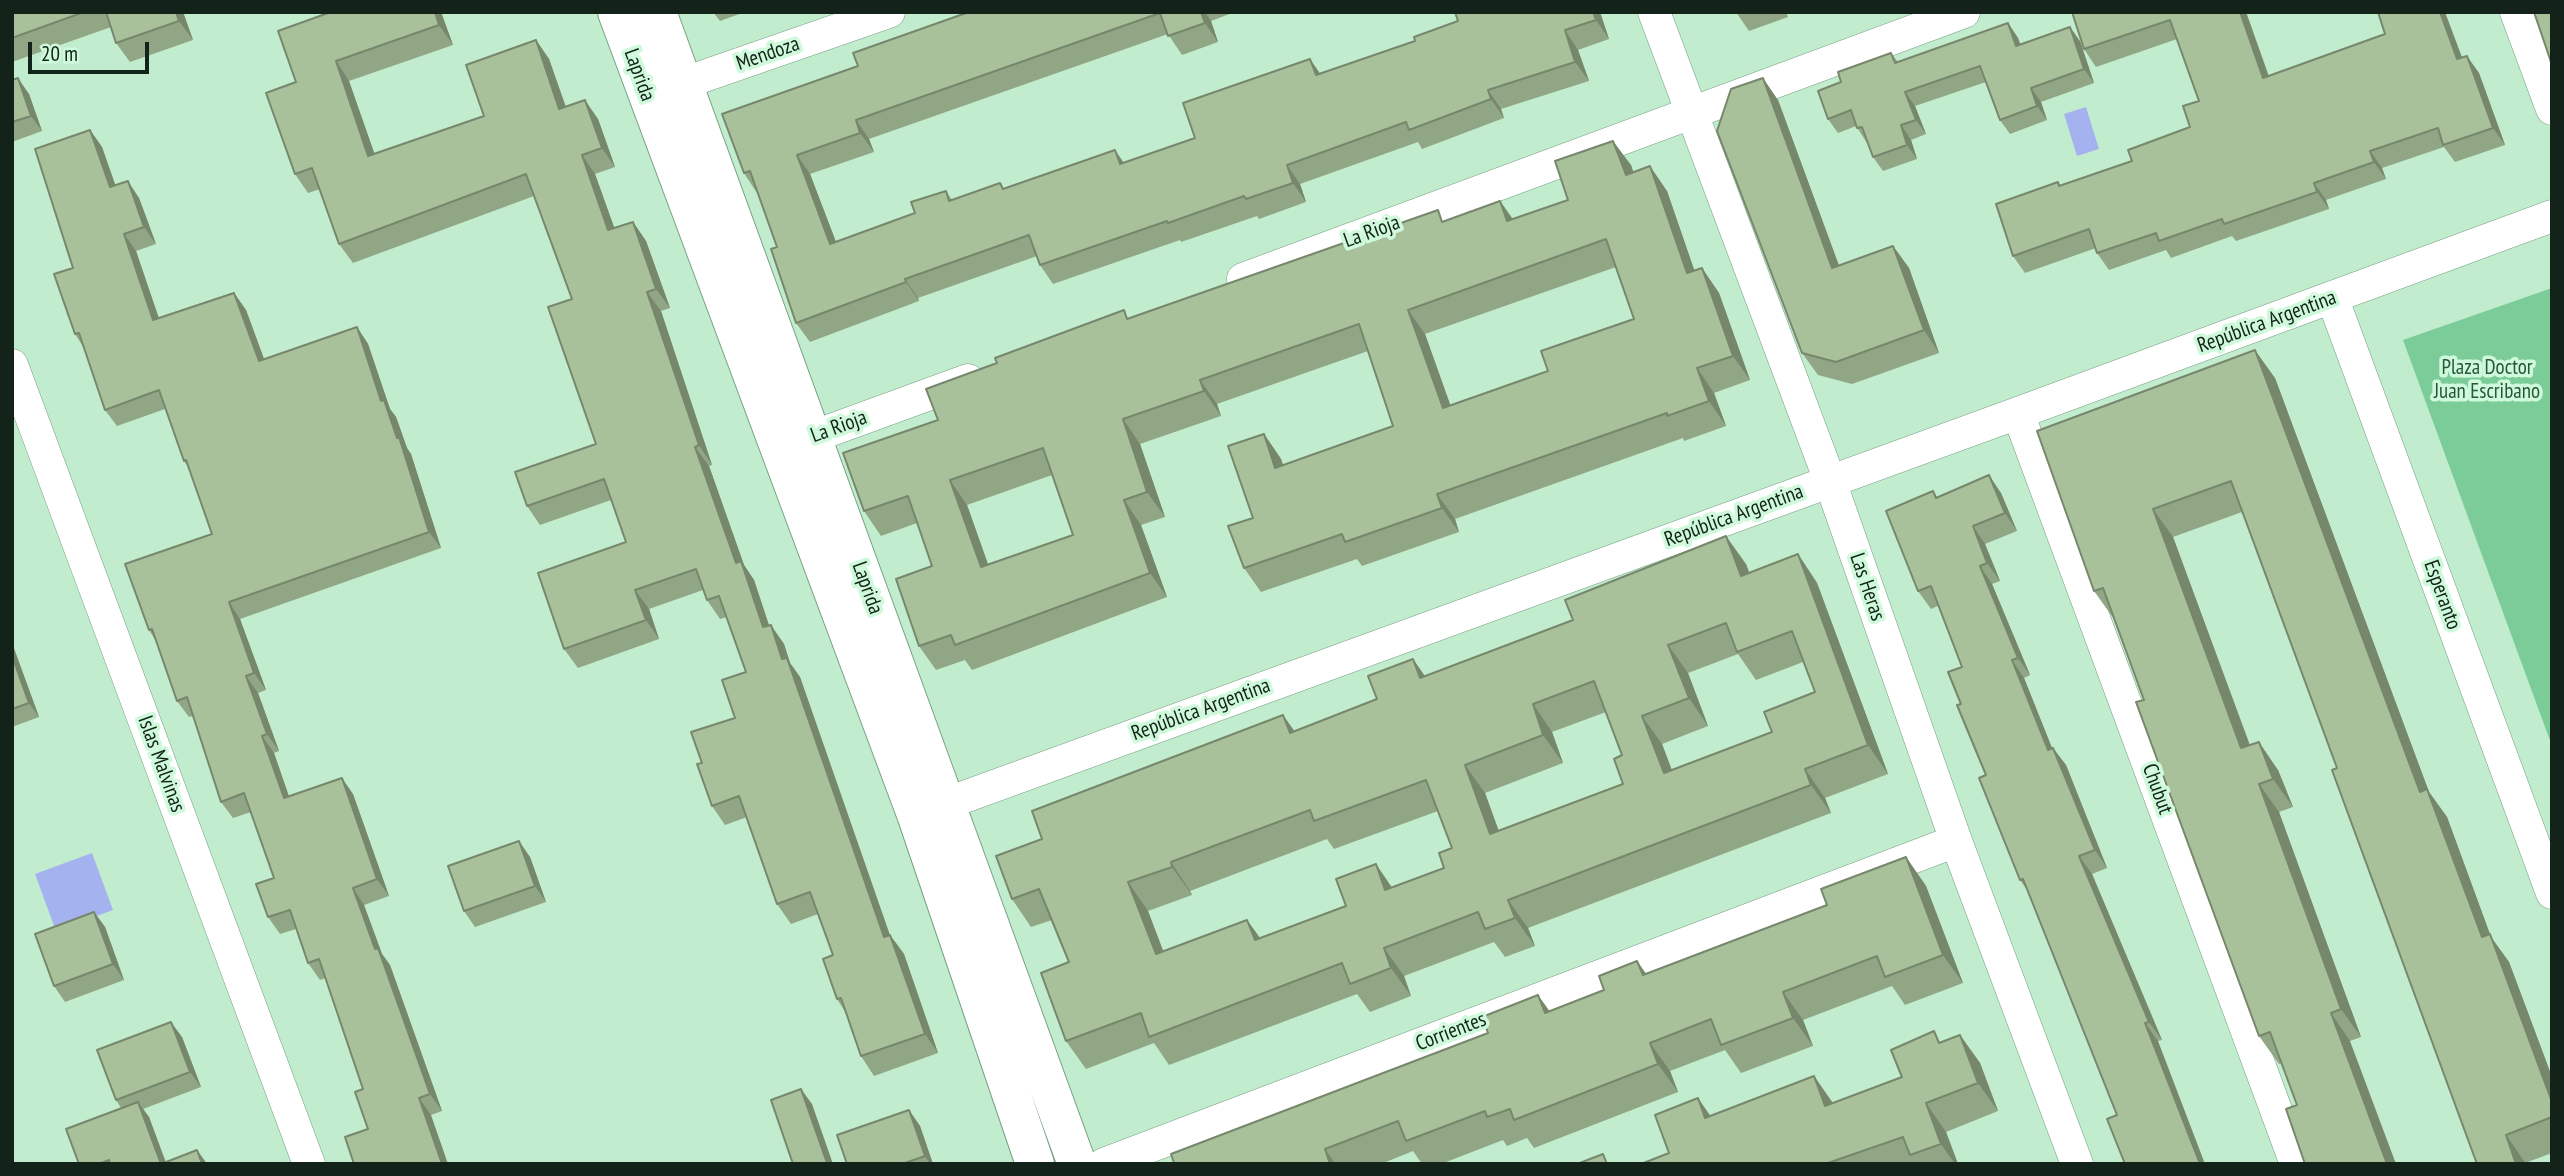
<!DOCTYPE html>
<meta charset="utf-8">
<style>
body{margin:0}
#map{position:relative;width:2564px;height:1176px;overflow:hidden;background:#c2ecce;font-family:"PT Sans Narrow",sans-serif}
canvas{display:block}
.frame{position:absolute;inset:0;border:14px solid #132319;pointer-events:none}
.scale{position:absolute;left:28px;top:42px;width:121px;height:32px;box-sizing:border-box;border:4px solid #132319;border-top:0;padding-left:9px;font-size:21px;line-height:24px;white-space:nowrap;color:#132319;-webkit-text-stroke:5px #cff9db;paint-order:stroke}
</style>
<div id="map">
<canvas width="2564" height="1176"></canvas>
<div class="frame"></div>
<div class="scale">20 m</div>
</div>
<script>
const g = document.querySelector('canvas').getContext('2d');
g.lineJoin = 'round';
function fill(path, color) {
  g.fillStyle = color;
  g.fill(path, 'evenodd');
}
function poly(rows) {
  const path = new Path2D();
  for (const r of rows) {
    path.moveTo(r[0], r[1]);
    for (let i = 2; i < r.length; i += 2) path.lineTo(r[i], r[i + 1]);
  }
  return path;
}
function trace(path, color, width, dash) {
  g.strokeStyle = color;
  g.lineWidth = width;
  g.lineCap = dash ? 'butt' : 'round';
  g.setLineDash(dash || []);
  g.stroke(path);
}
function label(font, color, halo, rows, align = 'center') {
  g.font = font + ' "PT Sans Narrow",sans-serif';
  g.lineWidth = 7;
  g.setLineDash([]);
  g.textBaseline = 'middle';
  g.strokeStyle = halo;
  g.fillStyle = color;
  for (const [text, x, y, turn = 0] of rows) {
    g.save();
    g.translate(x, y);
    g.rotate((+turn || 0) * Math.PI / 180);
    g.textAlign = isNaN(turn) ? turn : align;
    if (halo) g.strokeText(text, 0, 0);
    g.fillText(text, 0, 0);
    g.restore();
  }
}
fill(poly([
 [2552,288,2552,746,2403,340]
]), '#7bcc98');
fill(poly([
 [2086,107,2099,149,2077,156,2064,114],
 [92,853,113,910,56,931,35,874]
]), '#a4b2f0');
const minor = poly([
 [1654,12,1830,481,1956,841,2077,1164],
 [2516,12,2552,109],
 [661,91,889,12],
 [1243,279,1964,12],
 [2332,297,2552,893],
 [12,365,309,1164],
 [2018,413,2296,1164],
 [790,445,968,380],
 [923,812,2018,413,2552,216],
 [1104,1164,1956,841]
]);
const secondary = poly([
 [617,12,916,814,1035,1164],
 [657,12,1077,1164]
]);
trace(minor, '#78a084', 33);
trace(secondary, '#78a084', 40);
trace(minor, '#fff', 32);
trace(secondary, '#fff', 38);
fill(poly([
 [12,12,183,12,193,40,130,62,116,43,111,27,12,62],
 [441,12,453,45,349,81,374,154,484,116,536,40,549,59,566,107,598,119,615,167,595,174,614,228,633,222,646,241,670,308,661,311,712,465,709,466,744,565,754,580,769,625,784,644,790,663,800,677,890,935,904,954,938,1053,874,1076,861,1056,846,1013,837,999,833,955,818,914,791,924,777,904,747,817,725,825,712,806,702,763,735,718,746,672,727,617,720,619,707,600,703,590,649,609,659,639,578,668,564,649,626,542,611,500,540,525,527,506,596,444,572,299,534,196,353,263,339,244,320,189,308,193,295,174,296,82,331,13],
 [713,12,745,12,720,21],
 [969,12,1235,12,1211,21,1218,42,1182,55,1168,34,869,139,874,152,810,174,836,242,915,213,946,191,952,200,1124,163,1195,138,1310,59,1320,74,1600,12,1609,39,1578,50,1589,81,1501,109,1504,118,1422,149,1418,142,1300,184,1306,202,1259,219,1257,216,1181,242,1180,240,1053,284,1040,265,1037,256,918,298,919,301,810,342,796,323,777,247,757,193,744,173,858,66],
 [1736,12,1786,12,1788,17,1749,31],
 [2072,12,2246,12,2269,76,2462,58,2479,73,2505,145,2455,162,2444,147,2382,168,2386,179,2326,200,2329,209,2236,241,2232,236,2171,258,2166,250,2109,270,2097,253,2096,248,2025,273,2013,256,2061,186,2132,161,2190,127,2199,101,2177,39,2096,67,2084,49],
 [2008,23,2018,38,2020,45,2080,41,2094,83,2041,102,2047,120,2010,134,2000,120,1986,82,1915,106,1926,134,1911,140,1917,159,1883,171,1873,157,1867,143,1856,126,1838,133,1828,119,1841,82,1891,53,1898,62],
 [12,80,29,94,42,131,12,142],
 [1778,100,1839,266,1893,246,1909,268,1939,353,1852,384,1818,375,1802,353],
 [90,130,102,147,115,185,139,198,156,244,136,251,159,318,234,293,246,310,264,359,357,327,368,344,390,409,396,417,407,448,411,454,441,548,240,619,266,690,258,693,279,751,274,753,289,796,353,794,389,896,364,905,382,954,390,965,442,1111,431,1115,368,1129,363,1089,326,978,320,980,308,963,296,929,280,934,268,917,274,878,251,812,233,818,221,802,193,716,189,717,177,701,156,641,149,630,212,534,190,470,184,461,165,409,117,426,105,410,84,348,75,334,73,268],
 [1631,165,1633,172,1667,191,1694,271,1702,268,1719,293,1750,380,1714,393,1726,426,1684,441,1683,438,1455,519,1459,532,1362,566,1357,559,1261,592,1244,568,1253,518,1264,434,1281,459,1283,465,1393,426,1368,351,1217,404,1221,416,1140,444,1165,517,1141,525,1167,597,972,670,965,660,936,670,919,646,932,566,917,523,881,536,864,511,938,420,1129,318,1445,221,1500,201,1513,219,1568,200],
 [1616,267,1634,319,1548,371,1450,405,1425,334],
 [1052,475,1073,535,988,565,967,505],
 [2275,378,2429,792,2447,817,2491,937,2509,962,2552,1077,2552,1153,2525,1163,2477,1164,2337,768,2242,512,2173,537,2250,745,2278,770,2293,807,2279,812,2361,1037,2350,1041,2297,1105,2282,1063,2279,1064,2259,1036,2144,700,2114,619,2094,591,2037,431],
 [1933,491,1937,497,2001,493,2017,531,1985,544,2000,581,1992,584,2030,675,2024,678,2052,748,2066,765,2107,868,2092,874,2162,1040,2158,1041,2117,1115,2027,890,2020,880,1986,775,1961,704,1962,667,1938,606,1931,609,1918,591],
 [1798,554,1817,583,1888,774,1825,798,1831,813,1528,928,1535,946,1505,957,1494,942,1404,976,1411,996,1370,1012,1357,994,1169,1065,1154,1043,1086,1069,1066,1041,1069,962,1052,920,1031,927,1012,899,1042,839,1294,731,1377,699,1413,659,1425,676,1746,564,1749,573],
 [1738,654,1756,680,1803,662,1815,692,1772,732,1672,770,1662,744,1708,726,1688,673],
 [1606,712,1622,755,1623,784,1499,831,1485,793,1563,763,1552,732],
 [1438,811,1452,848,1444,868,1260,938,1247,920,1163,951,1148,911,1192,895,1190,891,1327,839,1334,849],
 [12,643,39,717,12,727],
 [530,857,546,902,475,927,464,911],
 [1906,857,1926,886,1963,983,1905,1005,1892,986,1803,1020,1813,1046,1741,1073,1725,1050,1670,1071,1678,1092,1534,1148,1527,1138,1507,1146,1503,1140,1441,1164,1422,1164,1413,1151,1381,1164,1172,1164,1549,1011,1827,905],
 [94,912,105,927,124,980,65,1002,54,986],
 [1960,1035,1980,1063,1998,1111,1946,1132,1958,1164,1641,1164,1669,1153,1710,1116,1814,1076,1833,1103,1902,1077,1942,1042],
 [182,1037,201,1087,143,1109,149,1117,166,1162,197,1150,207,1164,79,1164,121,1108,116,1100],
 [909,1110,920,1126,933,1164,847,1164]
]), '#91a685');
fill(poly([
 [176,12,183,12,193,40,179,21],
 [435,12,441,12,453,45,439,25],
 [1201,12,1205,12,1211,21,1218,42,1205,23],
 [1593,12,1600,12,1609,39,1596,20],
 [2240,12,2246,12,2275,95,2263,78],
 [2440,12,2445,12,2469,76,2457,59],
 [2008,23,2018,38,2026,60,2016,46],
 [2070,27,2080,41,2094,83,2084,69],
 [1565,30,1578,50,1589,81,1575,62],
 [536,40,549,59,573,128,559,109],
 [2467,56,2479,73,2505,145,2493,128],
 [1310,59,1323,78,1316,75],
 [336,61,349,81,382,175,368,156],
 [18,78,29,94,42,131,31,116],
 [1763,78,1778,100,1848,290,1832,268],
 [2031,88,2041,102,2047,120,2037,106],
 [1488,90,1501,109,1504,118,1491,99],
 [1905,92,1915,106,1926,134,1916,120],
 [585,100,598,119,615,167,602,148],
 [856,120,869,139,874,152,860,133],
 [1901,125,1911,140,1917,159,1907,145],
 [90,130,102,147,122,204,110,187],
 [1613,141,1631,165,1643,199,1626,175],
 [1115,150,1128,169,1120,164],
 [2370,151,2382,168,2386,179,2374,162],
 [582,155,595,174,622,249,608,230],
 [797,155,810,174,844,263,830,244],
 [1287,165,1300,184,1306,202,1293,183],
 [1650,166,1667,191,1704,298,1687,273],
 [128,181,139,198,156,244,144,227],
 [2314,183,2326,200,2329,209,2317,192],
 [1500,201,1517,226,1507,221],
 [633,222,646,241,670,308,656,289],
 [124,234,136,251,165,337,153,320],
 [1893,246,1909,268,1939,353,1924,330],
 [1702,268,1719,293,1750,380,1733,356],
 [905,279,918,298,919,301,906,282],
 [647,292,661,311,712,465,699,445],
 [234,293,246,310,271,378,259,361],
 [1408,310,1425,334,1460,432,1443,408],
 [357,327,368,344,390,409,396,417,407,448,411,454,441,548,429,532,397,438,381,401],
 [2255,350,2275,378,2429,792,2447,817,2491,937,2509,962,2552,1077,2552,1102,2420,792],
 [1697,368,1714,393,1726,426,1709,401],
 [1200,380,1217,404,1221,416,1204,391],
 [1123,419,1140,444,1165,517,1147,492],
 [1264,434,1281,459,1292,492,1275,468],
 [695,447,709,466,744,565,754,580,776,647,763,627,736,563],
 [1989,475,2001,493,2017,531,2005,513],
 [950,480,967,505,998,592,981,567],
 [1437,494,1455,519,1459,532,1442,508],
 [1124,500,1141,525,1167,597,1150,573],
 [2153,509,2173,537,2261,776,2241,748],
 [1973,526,1985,544,2000,581,1987,563],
 [1726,536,1746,564,1761,604,1741,576],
 [1798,554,1817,583,1888,774,1868,745],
 [1980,566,1992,584,2030,675,2018,658],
 [635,590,649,609,659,639,646,620],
 [229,602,240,619,266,690,254,673],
 [771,625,784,644,790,663,800,677,897,956,884,937,782,659],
 [12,643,39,717,29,703,12,656],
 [1668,645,1688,673,1708,726,1689,698],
 [1413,659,1432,687,1420,678],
 [2012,660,2024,678,2060,768,2048,750],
 [246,676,258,693,279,751,267,734],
 [1533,704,1552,732,1563,763,1543,735],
 [1283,715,1303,743,1290,733],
 [1642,716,1662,744,1683,801,1664,773],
 [262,736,274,753,295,815,284,798],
 [2259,742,2278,770,2293,807,2273,779],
 [2053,748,2066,765,2107,868,2095,850],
 [1465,765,1485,793,1510,863,1490,834],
 [1805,769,1825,798,1831,813,1811,785],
 [342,778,353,794,389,896,377,879],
 [2259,784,2279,812,2361,1037,2341,1009],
 [519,841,530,857,546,902,535,886],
 [2079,856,2092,874,2162,1040,2149,1022],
 [1906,857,1926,886,1963,983,1943,955],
 [1171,862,1190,891,1192,895,1172,867],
 [1376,864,1395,892,1385,890],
 [1128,882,1148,911,1175,982,1156,954],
 [353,888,364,905,382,954,390,965,442,1111,430,1094,375,949],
 [1508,900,1528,928,1535,946,1515,918],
 [94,912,105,927,124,980,113,964],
 [1247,920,1267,948,1255,940],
 [890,935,904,954,938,1053,925,1034],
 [1384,948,1404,976,1411,996,1391,968],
 [1637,961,1657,989,1643,975],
 [1783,992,1803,1020,1813,1046,1793,1018],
 [1538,995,1558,1023,1545,1013],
 [2331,1013,2350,1041,2396,1164,2387,1164],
 [171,1022,182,1037,201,1087,190,1072],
 [2145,1023,2158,1041,2205,1164,2200,1164],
 [1960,1035,1980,1063,1998,1111,1978,1083],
 [1650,1043,1670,1071,1678,1092,1658,1064],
 [1814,1076,1834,1105,1825,1106],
 [801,1089,812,1104,833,1164,827,1163],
 [419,1098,431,1115,448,1164,442,1164],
 [1698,1098,1718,1127,1705,1118],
 [138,1102,149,1117,166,1164,161,1164],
 [1926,1103,1946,1132,1958,1164,1955,1164,1941,1144],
 [909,1110,920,1126,933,1164,930,1164,925,1156],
 [2506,1135,2526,1164,2516,1164],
 [1325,1149,1335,1164,1330,1164],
 [197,1150,207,1164,202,1164]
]), '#76876c');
const building = poly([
 [12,12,84,12,12,38,12,12],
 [106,12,176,12,179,21,116,43,106,12],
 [331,12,435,12,439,25,336,61,368,156,484,116,466,65,536,40,559,109,585,100,602,148,582,155,608,230,633,222,656,289,647,292,699,445,695,447,736,563,741,561,763,627,771,625,782,659,787,658,884,937,890,935,925,1034,861,1056,841,998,837,999,823,959,833,955,810,892,777,904,739,796,712,806,697,764,702,763,691,732,735,718,722,680,746,672,719,596,707,600,696,569,635,590,646,620,564,649,538,573,626,542,604,479,527,506,515,472,596,444,548,307,572,299,526,174,339,244,312,168,295,174,266,93,296,82,278,31,331,12],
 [969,12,1201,12,1205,23,1168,36,1160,13,856,120,860,133,797,155,830,244,915,213,911,202,946,191,949,201,1000,183,1003,189,1115,150,1120,164,1195,138,1183,103,1310,59,1316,75,1415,41,1414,37,1458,21,1455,12,1593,12,1596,20,1565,30,1575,62,1488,90,1491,99,1409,130,1406,122,1287,165,1293,183,1246,199,1244,196,1168,223,1167,221,1040,265,1029,235,905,279,906,282,796,323,771,249,777,247,750,171,744,173,722,114,858,66,853,53,969,12],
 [2072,12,2240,12,2263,78,2385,34,2378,12,2440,12,2457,59,2467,56,2493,128,2443,145,2438,128,2370,151,2374,162,2314,183,2317,192,2224,224,2222,219,2159,241,2156,233,2097,253,2089,229,2013,256,1996,204,2058,182,2059,186,2132,161,2128,150,2190,127,2183,106,2199,101,2170,20,2084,49,2072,12],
 [2534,12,2552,12,2552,65,2534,12],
 [2008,23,2016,46,2070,27,2084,69,2031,88,2037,106,2000,120,1980,66,1905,92,1916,120,1901,125,1907,145,1873,157,1862,127,1857,128,1851,110,1828,119,1818,91,1841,82,1838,72,1891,53,1895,63,2008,23],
 [18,78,31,116,12,122,12,80,18,78],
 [1763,78,1832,268,1893,246,1924,330,1836,362,1802,353,1717,131,1731,89,1763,78],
 [90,130,110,187,128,181,144,227,124,234,153,320,234,293,259,361,357,327,381,401,384,400,397,438,399,437,429,532,229,602,254,673,246,676,267,734,262,736,284,798,342,778,377,879,353,888,375,949,378,948,430,1094,419,1098,442,1164,354,1164,345,1137,368,1129,355,1092,363,1089,319,959,308,963,290,910,268,917,256,884,274,878,244,793,221,802,187,697,177,701,152,629,149,630,125,564,212,534,186,460,184,461,159,390,105,410,79,333,75,334,54,274,73,268,35,149,90,130],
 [1613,141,1626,175,1650,166,1687,273,1702,268,1733,356,1697,368,1709,401,1667,416,1667,413,1437,494,1442,508,1345,542,1342,534,1244,568,1228,526,1253,518,1228,446,1264,434,1275,468,1393,426,1359,324,1200,380,1204,391,1123,419,1147,492,1124,500,1150,573,955,645,951,635,919,646,896,579,932,566,908,496,864,511,843,453,938,420,926,389,997,363,995,358,1124,310,1127,319,1438,210,1442,222,1500,201,1507,221,1568,200,1555,161,1613,141],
 [1606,239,1634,319,1541,351,1548,371,1443,408,1408,310,1606,239],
 [1043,448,1073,535,981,567,950,480,1043,448],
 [2255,350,2420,792,2427,789,2482,937,2490,934,2552,1102,2552,1117,2506,1135,2516,1164,2477,1164,2332,770,2337,768,2231,481,2153,509,2241,748,2259,742,2273,779,2259,784,2341,1009,2331,1013,2387,1164,2305,1164,2286,1109,2297,1105,2270,1032,2259,1036,2136,702,2144,700,2103,588,2094,591,2037,431,2255,350],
 [1989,475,2005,513,1973,526,1987,563,1980,566,2018,658,2012,660,2048,750,2053,748,2095,850,2079,856,2149,1022,2145,1023,2200,1164,2125,1164,2107,1119,2117,1115,2023,879,2020,880,1979,778,1986,775,1957,705,1961,704,1948,672,1962,667,1931,586,1918,591,1886,511,1933,491,1936,498,1989,475],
 [1726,536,1741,576,1798,554,1868,745,1805,769,1811,785,1508,900,1515,918,1485,929,1478,912,1384,948,1391,968,1350,984,1342,963,1149,1037,1141,1013,1066,1041,1041,973,1069,962,1039,889,1012,899,996,856,1042,839,1032,811,1283,715,1290,733,1377,699,1368,676,1413,659,1420,678,1573,620,1565,600,1726,536],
 [1726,623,1737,652,1792,631,1815,692,1764,712,1772,732,1664,773,1642,716,1689,698,1668,645,1726,623],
 [1594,681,1622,755,1614,759,1623,784,1490,834,1465,765,1543,735,1533,704,1594,681],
 [1426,780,1452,848,1439,853,1444,868,1385,890,1376,864,1336,879,1346,906,1255,940,1247,920,1156,954,1128,882,1172,867,1171,862,1310,810,1314,821,1426,780],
 [12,656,29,703,12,709,12,656],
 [519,841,535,886,464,911,448,866,519,841],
 [1906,857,1943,955,1885,977,1877,956,1783,992,1793,1018,1721,1045,1711,1019,1650,1043,1658,1064,1514,1120,1510,1109,1487,1117,1485,1111,1406,1141,1398,1121,1325,1149,1330,1164,1172,1164,1174,1163,1171,1154,1488,1033,1482,1017,1538,995,1545,1013,1604,990,1599,976,1637,961,1643,975,1827,905,1821,889,1906,857],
 [94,912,113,964,54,986,35,934,94,912],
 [171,1022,190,1072,116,1100,97,1050,171,1022],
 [1934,1031,1939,1043,1960,1035,1978,1083,1926,1103,1941,1144,1910,1155,1903,1137,1825,1164,1641,1164,1669,1153,1655,1115,1698,1098,1705,1118,1814,1076,1825,1106,1902,1077,1891,1050,1934,1031],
 [801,1089,827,1163,824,1164,793,1164,771,1100,801,1089],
 [138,1102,161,1164,197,1150,202,1164,110,1164,109,1160,99,1164,79,1164,66,1129,138,1102],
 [909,1110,925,1156,902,1164,847,1164,837,1135,909,1110],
 [1603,1154,1607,1164,1577,1164,1603,1154]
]);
fill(building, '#a9c19b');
trace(building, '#76876c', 2);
label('21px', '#132319', '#cff9db', [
 ["Mendoza",768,54,-19],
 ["Laprida",639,75,70],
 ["La Rioja",1372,232,-20],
 ["República Argentina",2267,322,-20],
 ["La Rioja",839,427,-20],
 ["República Argentina",1734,516,-20],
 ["Las Heras",1867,587,71],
 ["Laprida",867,588,70],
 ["Esperanto",2442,595,70],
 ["República Argentina",1201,710,-20],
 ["Islas Malvinas",161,764,70],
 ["Chubut",2157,789,70],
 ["Corrientes",1451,1032,-21]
]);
label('21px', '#275739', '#cff9db', [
 ["Plaza Doctor",2487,368],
 ["Juan Escribano",2487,392]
]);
</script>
